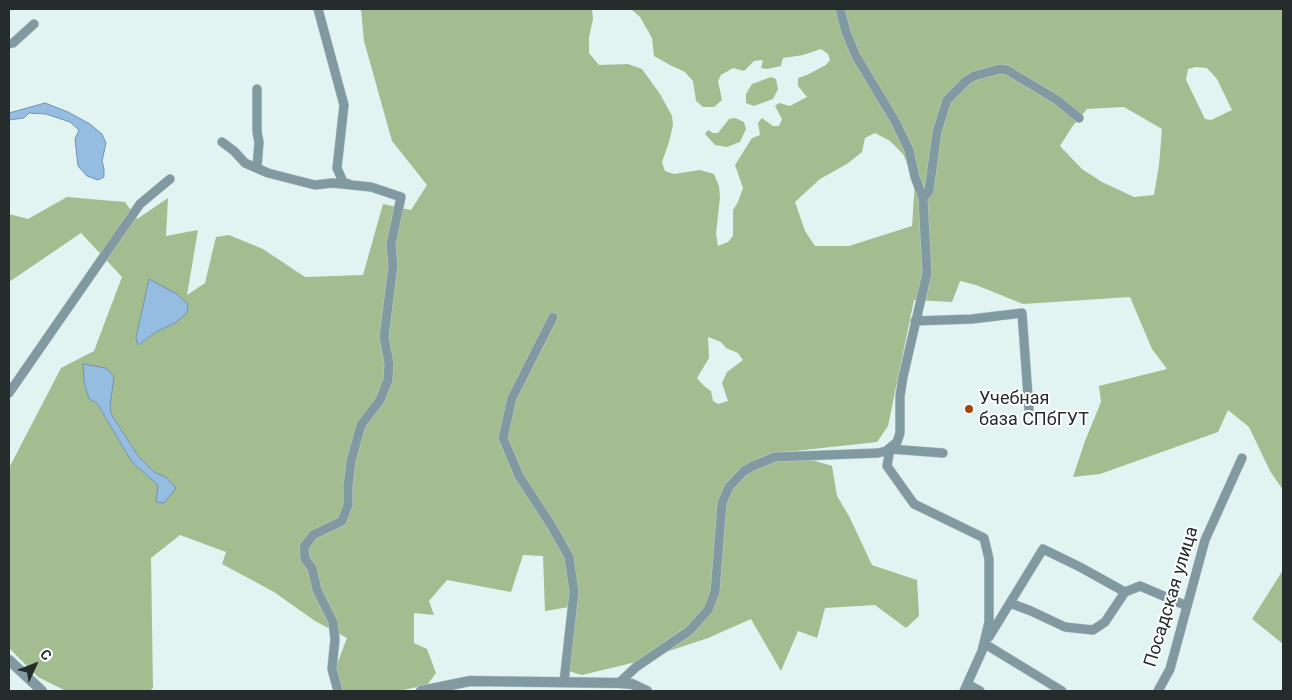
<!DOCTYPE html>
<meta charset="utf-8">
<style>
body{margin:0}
#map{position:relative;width:1292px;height:700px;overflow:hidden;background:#e1f4f2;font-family:Roboto,sans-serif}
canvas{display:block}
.frame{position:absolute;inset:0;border:10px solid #252d2c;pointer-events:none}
.north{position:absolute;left:10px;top:640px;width:50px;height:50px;-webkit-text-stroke:4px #fff;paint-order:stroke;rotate:47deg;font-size:14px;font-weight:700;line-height:20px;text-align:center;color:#252d2c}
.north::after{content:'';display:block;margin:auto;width:18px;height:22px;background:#252d2c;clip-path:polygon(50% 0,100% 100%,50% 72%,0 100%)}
</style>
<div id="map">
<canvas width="1292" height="700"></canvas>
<div class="frame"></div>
<div class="north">С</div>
</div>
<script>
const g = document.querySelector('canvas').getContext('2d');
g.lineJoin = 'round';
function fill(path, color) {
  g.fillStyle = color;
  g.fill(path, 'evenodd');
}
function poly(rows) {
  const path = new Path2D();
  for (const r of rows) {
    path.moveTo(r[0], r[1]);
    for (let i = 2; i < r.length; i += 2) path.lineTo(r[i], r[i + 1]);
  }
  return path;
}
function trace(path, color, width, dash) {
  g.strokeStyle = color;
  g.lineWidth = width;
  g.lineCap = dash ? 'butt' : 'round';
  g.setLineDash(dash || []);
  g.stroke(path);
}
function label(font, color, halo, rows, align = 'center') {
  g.font = font + ' Roboto,sans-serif';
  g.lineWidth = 4;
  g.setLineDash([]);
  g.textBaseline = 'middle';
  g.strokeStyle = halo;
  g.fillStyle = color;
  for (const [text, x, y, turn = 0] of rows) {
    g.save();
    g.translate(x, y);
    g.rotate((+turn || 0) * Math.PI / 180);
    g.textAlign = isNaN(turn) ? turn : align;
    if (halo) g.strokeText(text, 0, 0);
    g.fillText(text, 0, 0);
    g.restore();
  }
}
fill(poly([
 [361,9,592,9,593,19,589,37,589,53,599,65,628,64,642,69,660,94,672,116,673,125,669,142,662,162,665,171,674,174,700,170,714,174,719,186,720,197,716,234,718,246,728,242,733,236,733,210,738,202,743,188,735,165,752,138,760,135,758,123,762,118,773,126,779,126,782,119,775,106,779,103,790,106,807,97,798,86,798,78,807,75,826,65,830,60,828,54,821,49,803,55,783,58,781,66,767,69,761,68,763,60,754,61,744,71,733,68,721,75,718,81,722,100,714,107,703,107,696,101,693,81,685,72,670,65,654,56,652,38,640,17,631,9,1283,9,1283,490,1270,471,1249,427,1228,410,1218,432,1100,474,1073,477,1085,441,1101,402,1099,386,1167,369,1152,349,1130,297,1023,304,976,285,960,281,952,302,914,300,888,426,877,442,786,452,832,466,837,496,849,516,872,565,917,580,919,616,906,628,875,605,825,608,817,638,798,631,781,671,751,619,708,638,636,662,582,675,565,670,569,607,545,611,543,556,523,555,511,592,447,580,429,601,434,615,414,613,414,643,427,649,436,673,427,685,398,691,342,691,334,672,347,638,315,621,274,592,222,564,226,552,180,535,151,558,153,688,150,691,66,691,38,677,9,648,9,468,61,368,94,351,122,277,81,233,9,282,9,214,28,219,67,197,125,202,137,219,168,198,166,236,198,230,187,295,205,283,216,237,229,235,263,249,305,277,363,275,383,204,411,210,427,185,392,141,364,41],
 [1196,67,1207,68,1217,79,1232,110,1211,120,1205,119,1186,80,1188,69],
 [1124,107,1162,129,1159,165,1154,195,1134,197,1102,182,1082,169,1060,146,1072,127,1087,109],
 [875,133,890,141,903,154,915,181,912,226,849,246,815,246,805,231,795,202,820,179,847,164,862,152,865,138],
 [149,279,175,323,156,332,138,345,136,338],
 [708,337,721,342,726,348,738,353,743,360,727,372,722,383,728,401,718,404,713,401,711,391,704,386,697,378,709,358],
 [84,364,110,406,111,414,138,456,154,472,167,478,158,485,132,462,97,403,89,399,84,382],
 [771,77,776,79,778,89,773,99,754,106,746,103,746,94,752,84],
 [735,118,744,122,746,129,740,142,727,147,715,145,705,134,708,130,713,133,718,133,729,119],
 [1283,570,1283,644,1252,619]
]), '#a3bd90');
const water = poly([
 [45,103,68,112,90,124,102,134,106,143,102,161,104,169,104,177,98,180,87,176,78,166,75,139,79,130,70,122,46,114,29,113,24,118,9,120,9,113,45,103],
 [149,279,177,294,188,304,187,313,175,323,156,332,138,345,136,338,149,279],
 [83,364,106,368,114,377,110,406,111,414,138,456,154,472,167,478,176,488,164,503,156,502,158,485,132,462,97,403,89,399,84,382,83,364]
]);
fill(water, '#95bde2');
trace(water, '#7392ab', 1);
const minor = poly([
 [318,9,344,105,337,168,343,182,349,184],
 [9,44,13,43,34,24],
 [257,89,257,132,259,142,257,168],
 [222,142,234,151,245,163,268,173,315,185,332,183,371,187,401,197,391,244,393,266,384,337,389,363,388,380,380,400,361,425,351,461,348,486,348,505,342,521,313,535,304,547,305,559,312,568,317,590,333,622,335,639,332,669,338,691],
 [923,198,929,191,937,132,947,100,966,81,974,76,1000,69,1007,70,1057,100,1079,118],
 [553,317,512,398,503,438,519,476,551,525,569,557,574,592,564,682],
 [915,321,972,319,1022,313,1029,410],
 [9,393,140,204,170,179],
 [890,449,887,466,914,504,984,538,989,559,989,622,982,651,964,691],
 [890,449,943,453],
 [1010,603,1031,611,1065,627,1093,630,1105,622,1125,592],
 [989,637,1043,549,1080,567,1125,592,1140,586,1187,606],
 [985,644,1062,691],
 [619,683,636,667,689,631,708,610,715,592,722,503,729,487,744,471,753,466,775,457,878,453,886,451,897,442,900,433,900,396,903,377,927,273,923,198,915,177,909,150,895,121,856,56,846,32,840,9],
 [967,684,980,691],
 [1158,691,1170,669,1205,540,1242,458]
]);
const tertiary = poly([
 [9,660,42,691],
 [421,691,470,681,619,683,632,684,647,691]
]);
trace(minor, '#bfd0ce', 10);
trace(tertiary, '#bfd0ce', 11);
trace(minor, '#819aa2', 9);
trace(tertiary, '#819aa2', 10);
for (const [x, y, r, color] of [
 [969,409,5,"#a64500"]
]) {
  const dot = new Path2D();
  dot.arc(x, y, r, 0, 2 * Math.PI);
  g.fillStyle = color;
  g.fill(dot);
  trace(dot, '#fff', 2);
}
label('18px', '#252d2c', '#fff', [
 ["Учебная",979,399],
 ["база СПбГУТ",979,420]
], 'left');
label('18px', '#252d2c', '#fff', [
 ["Посадская улица",1172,597,-73]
]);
</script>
